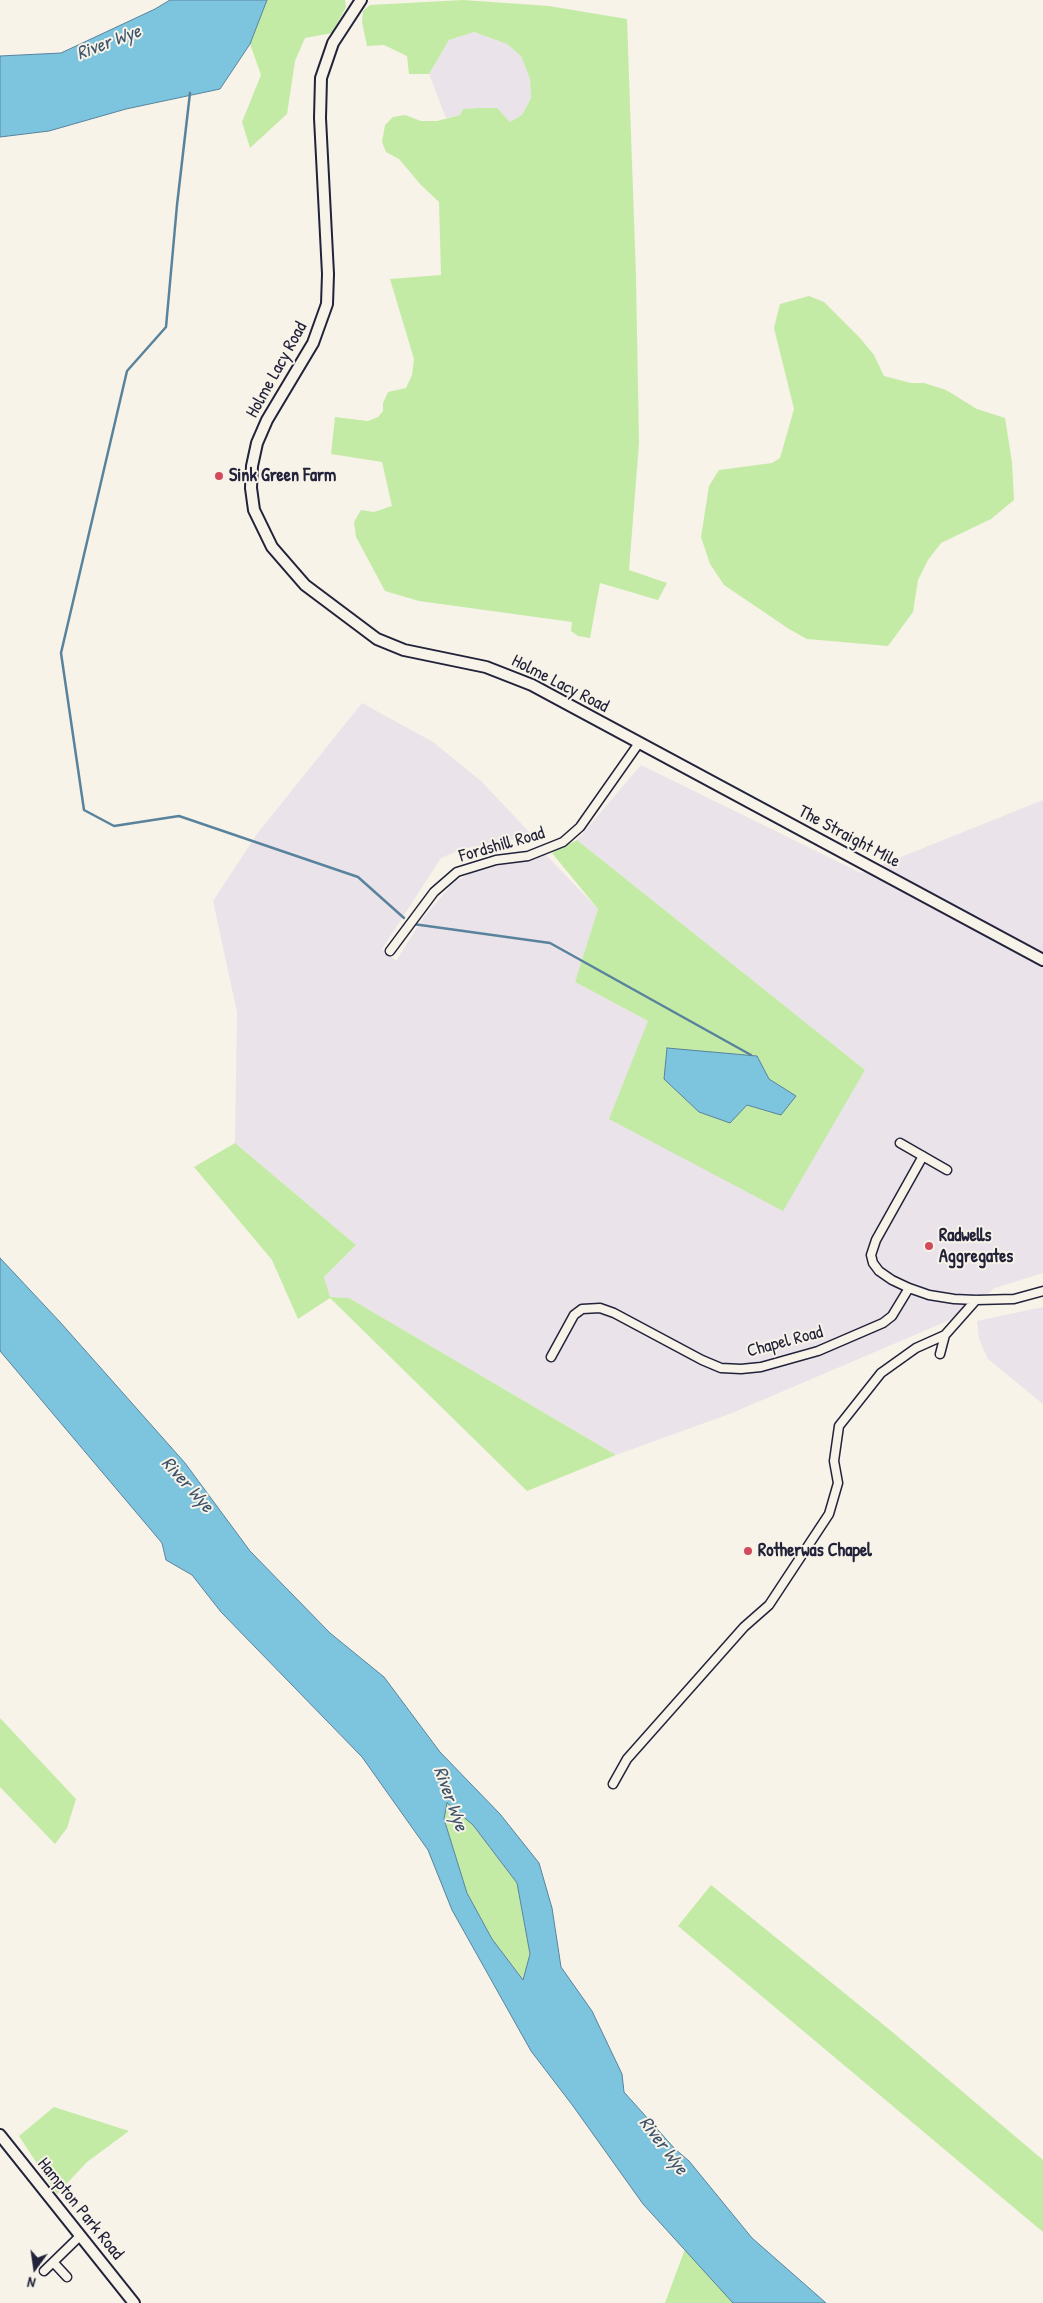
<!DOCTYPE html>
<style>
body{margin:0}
#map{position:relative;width:1043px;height:2303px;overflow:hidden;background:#f7f3e8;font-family:"Patrick Hand",sans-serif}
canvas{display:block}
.north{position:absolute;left:10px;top:2243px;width:50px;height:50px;-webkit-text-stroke:4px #f7f3e8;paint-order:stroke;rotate:194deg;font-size:14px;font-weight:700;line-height:20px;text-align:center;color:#22223b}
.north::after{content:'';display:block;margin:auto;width:18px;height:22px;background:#22223b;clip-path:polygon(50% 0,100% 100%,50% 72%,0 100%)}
</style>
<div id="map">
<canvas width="1043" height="2303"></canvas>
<div class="north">N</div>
</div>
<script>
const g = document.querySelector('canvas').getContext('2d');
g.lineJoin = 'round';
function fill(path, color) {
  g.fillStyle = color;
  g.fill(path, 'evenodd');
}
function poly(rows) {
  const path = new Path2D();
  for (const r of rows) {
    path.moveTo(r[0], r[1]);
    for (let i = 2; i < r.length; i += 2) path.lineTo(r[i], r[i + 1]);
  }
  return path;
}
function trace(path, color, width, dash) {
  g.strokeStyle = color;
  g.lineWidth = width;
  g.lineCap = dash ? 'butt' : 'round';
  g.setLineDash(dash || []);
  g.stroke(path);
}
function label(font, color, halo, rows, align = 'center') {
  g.font = font + ' "Patrick Hand",sans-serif';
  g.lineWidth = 4;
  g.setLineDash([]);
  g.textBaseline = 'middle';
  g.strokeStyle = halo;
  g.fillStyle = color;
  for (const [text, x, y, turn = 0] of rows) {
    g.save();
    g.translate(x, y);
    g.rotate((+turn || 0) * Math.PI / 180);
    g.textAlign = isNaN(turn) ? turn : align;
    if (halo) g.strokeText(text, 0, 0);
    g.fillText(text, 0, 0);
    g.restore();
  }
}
fill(poly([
 [474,32,507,44,521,56,530,79,531,98,522,115,510,122,496,108,463,109,460,115,446,118,429,74,449,40],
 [362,703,433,742,481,781,533,836,462,849,441,858,382,949,396,961,423,918,453,883,472,872,545,854,598,909,575,982,648,1021,865,1070,577,840,641,765,861,873,1043,800,1043,1273,995,1288,952,1319,732,1413,616,1455,349,1298,329,1297,324,1277,356,1245,235,1143,237,1012,213,901,257,834],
 [1043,1307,1043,1404,988,1359,979,1339,977,1321]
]), '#eae3ea');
fill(poly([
 [267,0,345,0,346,7,332,33,305,38,295,61,287,114,250,148,242,122,261,75,250,44],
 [463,0,549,6,627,19,636,277,639,443,629,570,667,583,658,600,600,583,590,638,578,636,571,631,572,622,419,601,385,591,356,537,354,522,361,510,374,512,392,506,382,462,331,454,335,417,368,421,378,417,383,411,383,403,388,392,406,388,412,375,414,359,390,279,441,275,439,202,421,185,399,159,386,152,382,142,385,125,393,117,405,115,421,121,437,121,460,115,463,109,479,108,497,108,510,122,522,115,531,98,530,79,521,56,507,44,474,32,449,40,429,74,409,74,407,56,384,45,367,46,362,22,363,11,370,5],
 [809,296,824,302,860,338,874,355,884,376,911,383,924,383,946,390,977,409,1005,418,1012,462,1014,500,991,519,941,543,928,560,918,580,913,612,888,646,807,639,789,629,724,585,710,564,701,537,709,486,719,470,772,463,780,458,794,409,774,328,780,304],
 [577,840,865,1070,783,1211,609,1119,648,1021,575,982,598,909,552,853],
 [235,1143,356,1245,324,1277,330,1297,349,1298,616,1455,527,1491,330,1298,298,1319,272,1260,194,1167],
 [0,1718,76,1799,67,1828,55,1844,0,1787],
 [447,1802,473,1825,517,1883,530,1954,523,1981,492,1939,467,1893,444,1819],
 [711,1885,890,2030,1043,2160,1043,2232,678,1926],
 [54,2107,129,2131,87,2162,57,2194,19,2136],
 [685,2249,733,2303,665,2303]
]), '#c3eba6');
const water = poly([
 [170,0,267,0,250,44,220,89,126,109,49,131,0,137,0,56,61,53,155,9,170,0],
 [667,1048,757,1056,769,1079,796,1096,781,1115,747,1105,730,1123,699,1112,664,1079,667,1048],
 [0,1258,60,1322,185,1463,250,1551,330,1633,384,1677,440,1752,500,1814,539,1863,552,1908,561,1967,592,2011,622,2074,624,2092,675,2149,689,2161,752,2238,826,2303,733,2303,643,2204,573,2106,531,2051,452,1910,428,1850,362,1757,221,1612,192,1575,166,1560,162,1543,0,1351,0,1258],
 [447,1803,473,1825,517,1883,530,1954,523,1980,492,1939,467,1893,444,1819,447,1803]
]);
fill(water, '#7dc4de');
trace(water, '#59839d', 1);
trace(poly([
 [190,93,177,205,166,327,127,371,61,653,84,810,114,826,179,816,358,877,404,918],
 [413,924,550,943,751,1055]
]), '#59839d', 2.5);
const minor = poly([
 [390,951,434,892,457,872,496,860,528,856,563,842,580,827,639,743],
 [900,1143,947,1170],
 [923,1156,876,1240,871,1255,873,1263,879,1271,892,1280,909,1288,929,1295,954,1299,976,1300,1014,1299,1043,1291],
 [940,1354,945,1335,976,1300],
 [551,1357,574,1315,582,1309,600,1308,614,1313,702,1360,721,1368,741,1369,761,1367,818,1351,883,1323,892,1316,909,1288],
 [613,1784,627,1759,744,1627,769,1605,829,1514,838,1483,834,1461,839,1426,881,1373,916,1348,945,1335],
 [54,2263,67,2277],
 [44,2271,80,2236]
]);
const secondary = poly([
 [361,0,333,43,321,78,320,118,328,274,327,304,313,343,267,420,257,443,252,466,251,488,254,510,272,547,305,585,377,639,404,650,486,667,532,685,1043,960],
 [0,2135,134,2303]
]);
trace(minor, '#22223b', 11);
trace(secondary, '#22223b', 14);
trace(minor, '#f7f3e8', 8);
trace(secondary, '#f7f3e8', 10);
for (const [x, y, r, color] of [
 [219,476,5,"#d1495b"],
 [929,1246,5,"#d1495b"],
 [748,1551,5,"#d1495b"]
]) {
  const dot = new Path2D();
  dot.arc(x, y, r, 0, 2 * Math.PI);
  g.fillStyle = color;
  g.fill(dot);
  trace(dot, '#f7f3e8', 2);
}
label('18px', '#22223b', '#f7f3e8', [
 ["Holme Lacy Road",277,370,-61],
 ["Holme Lacy Road",560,684,27],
 ["The Straight Mile",849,837,28],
 ["Fordshill Road",502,845,-16],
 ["Chapel Road",785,1342,-15],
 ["Hampton Park Road",80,2209,51]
]);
label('bold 18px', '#22223b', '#f7f3e8', [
 ["Sink Green Farm",229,476],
 ["Radwells",939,1236],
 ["Aggregates",939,1257],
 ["Rotherwas Chapel",758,1551]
], 'left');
label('italic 19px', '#3d536c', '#f7f3e8', [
 ["River Wye",109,43,-21],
 ["River Wye",187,1485,48],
 ["River Wye",450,1799,70],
 ["River Wye",663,2146,53]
]);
</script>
